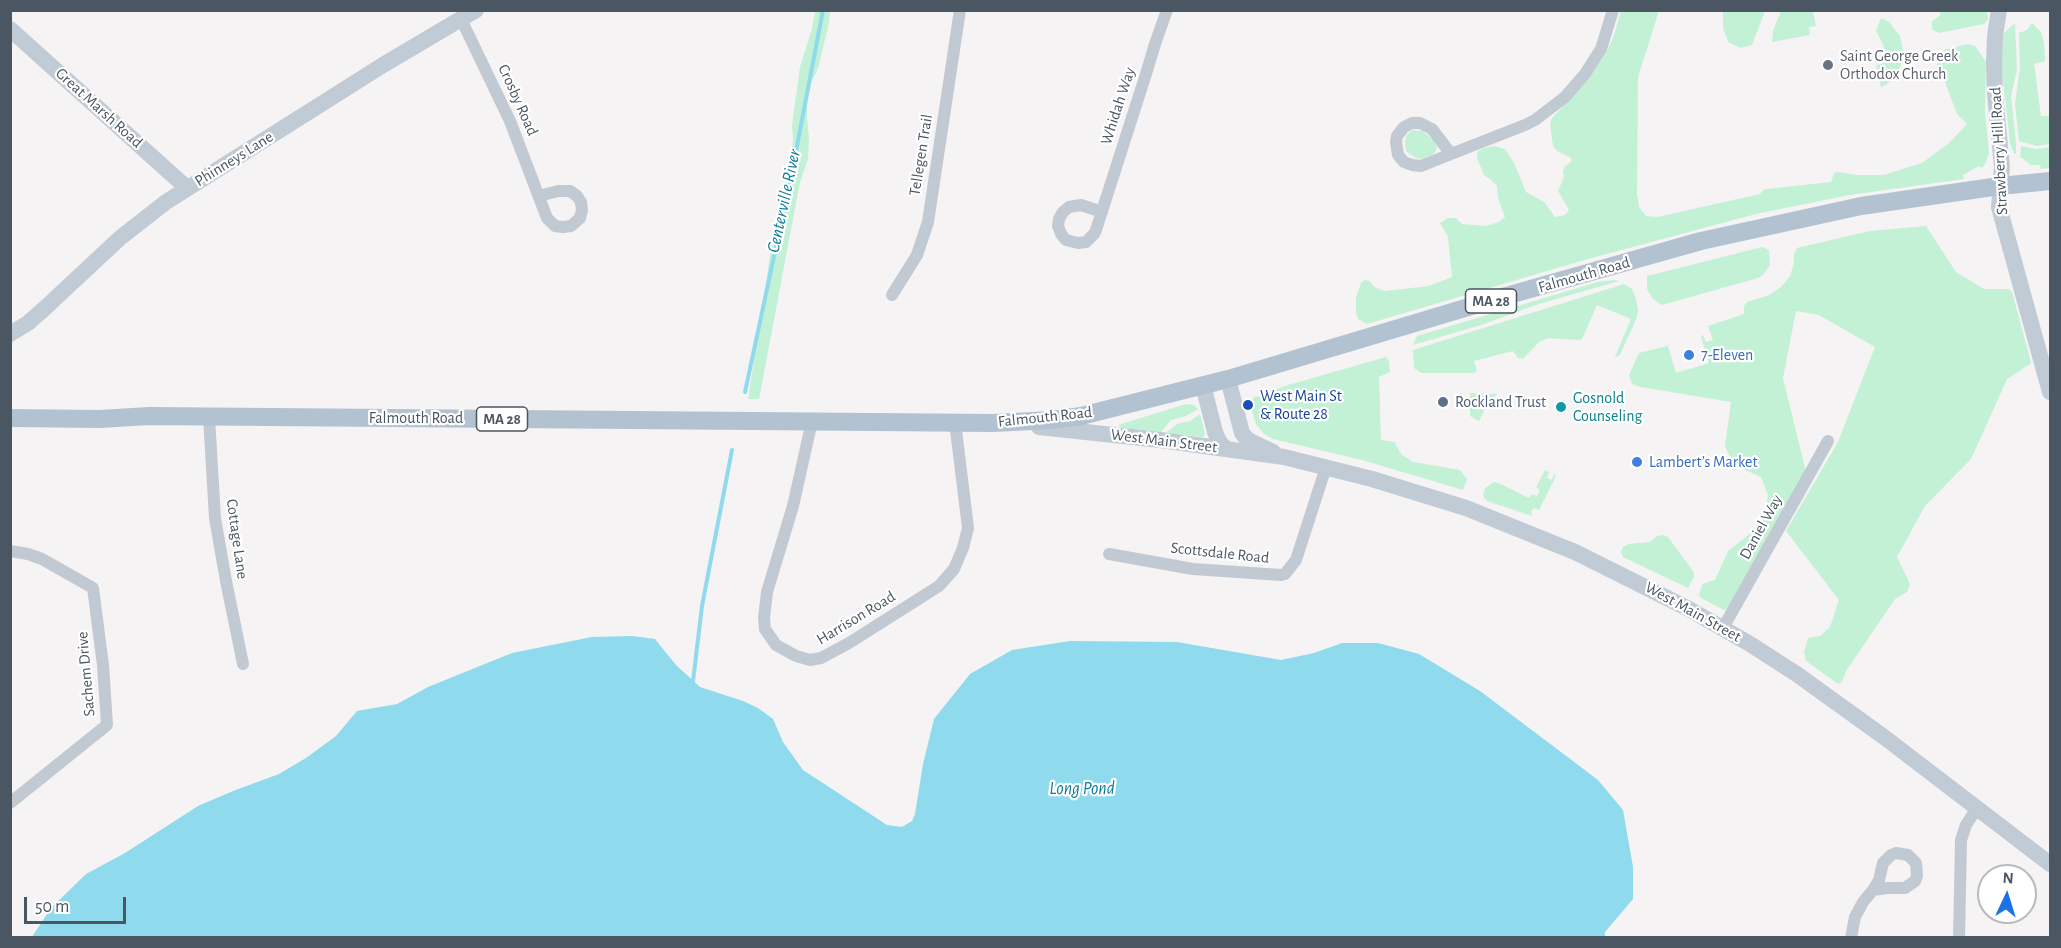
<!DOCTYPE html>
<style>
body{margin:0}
#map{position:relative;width:2061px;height:948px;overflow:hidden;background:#f5f3f3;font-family:"Alegreya Sans",sans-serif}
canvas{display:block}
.frame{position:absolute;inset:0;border:12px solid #4a5661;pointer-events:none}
.north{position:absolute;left:1977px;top:864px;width:60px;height:60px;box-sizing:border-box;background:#fff;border:2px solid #b7bbc0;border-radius:50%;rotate:4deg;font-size:16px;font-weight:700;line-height:24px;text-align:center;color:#4a5661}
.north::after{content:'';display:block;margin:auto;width:21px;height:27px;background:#1a73e8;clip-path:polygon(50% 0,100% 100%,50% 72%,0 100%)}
.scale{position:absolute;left:24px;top:897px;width:102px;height:27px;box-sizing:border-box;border:3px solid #4a5661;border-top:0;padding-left:8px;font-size:18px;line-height:21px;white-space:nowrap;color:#4a5661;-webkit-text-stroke:4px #fff;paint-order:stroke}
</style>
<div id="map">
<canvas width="2061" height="948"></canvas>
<div class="frame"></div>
<div class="north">N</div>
<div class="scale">50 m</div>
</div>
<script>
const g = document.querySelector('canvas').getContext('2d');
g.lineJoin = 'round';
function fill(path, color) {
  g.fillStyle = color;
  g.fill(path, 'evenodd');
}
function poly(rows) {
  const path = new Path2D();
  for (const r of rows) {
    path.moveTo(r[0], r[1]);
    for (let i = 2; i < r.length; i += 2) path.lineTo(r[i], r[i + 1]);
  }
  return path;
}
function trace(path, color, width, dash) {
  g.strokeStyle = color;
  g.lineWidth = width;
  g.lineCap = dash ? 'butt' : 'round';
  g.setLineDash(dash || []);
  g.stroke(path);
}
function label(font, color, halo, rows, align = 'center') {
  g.font = font + ' "Alegreya Sans",sans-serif';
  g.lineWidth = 4.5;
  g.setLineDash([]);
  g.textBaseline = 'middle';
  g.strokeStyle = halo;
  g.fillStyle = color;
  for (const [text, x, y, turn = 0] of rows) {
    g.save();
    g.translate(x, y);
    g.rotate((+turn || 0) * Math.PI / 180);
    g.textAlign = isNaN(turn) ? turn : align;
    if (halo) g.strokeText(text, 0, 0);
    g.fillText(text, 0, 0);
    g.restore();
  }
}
fill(poly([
 [815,11,830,11,829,22,818,69,811,83,807,100,807,118,809,138,808,159,800,182,759,399,748,399,774,230,790,166,793,139,792,126,800,67,812,29],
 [1621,11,1659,11,1638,77,1637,194,1639,207,1646,216,1657,217,1760,194,1763,190,1767,189,1831,182,1834,173,1837,172,1857,175,1884,175,1922,163,1949,143,1967,124,1957,114,1942,74,1939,74,1937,65,1939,55,1944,50,1968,44,1975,46,1986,62,1985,112,1989,153,1986,162,1982,168,1979,166,1963,175,1964,179,1850,195,1756,214,1588,259,1367,324,1358,319,1356,312,1356,297,1361,283,1365,280,1369,281,1376,288,1385,291,1429,286,1452,277,1448,237,1440,223,1448,218,1456,218,1462,224,1486,226,1499,222,1505,217,1498,198,1497,186,1491,180,1484,175,1477,158,1478,151,1484,148,1494,146,1505,149,1514,163,1526,192,1544,202,1555,217,1565,215,1569,210,1558,191,1564,177,1563,171,1565,166,1571,162,1571,158,1557,151,1553,146,1550,124,1552,118,1589,79,1606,53,1613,38],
 [1723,11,1765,11,1752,45,1741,48,1728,42,1723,28],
 [1781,11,1813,11,1816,26,1809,27,1810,35,1772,42,1773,31],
 [1939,11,1987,11,1988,19,1984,24,1939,33,1933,30,1932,27,1932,21,1941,15],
 [1881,18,1889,22,1900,36,1904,56,1897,75,1887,84,1881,87,1876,65,1882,64,1885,52,1883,44,1876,31],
 [2015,23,2017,70,2011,96,2016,143,2016,153,2014,154,2010,143,2001,63,2003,34],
 [2032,23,2041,32,2044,42,2045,61,2034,64,2041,116,2050,116,2050,144,2037,146,2019,141,2015,104,2020,67,2019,33,2027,30],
 [1412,130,1423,131,1434,141,1437,148,1434,154,1422,159,1416,158,1407,152,1405,147,1406,136],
 [2021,146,2036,149,2050,147,2050,168,2041,169,2040,165,2031,165,2022,158,2020,157],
 [1926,226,1956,272,1984,289,2008,289,2012,292,2031,362,2030,364,2007,379,1971,459,1925,506,1897,557,1910,584,1907,592,1895,599,1846,671,1842,682,1838,684,1806,661,1804,652,1808,638,1820,636,1830,627,1839,600,1786,531,1838,442,1875,347,1819,315,1796,311,1783,378,1806,472,1728,608,1724,610,1701,598,1699,595,1702,585,1705,583,1715,580,1728,551,1751,533,1765,512,1768,495,1761,477,1734,465,1725,446,1731,402,1641,387,1632,384,1629,375,1639,353,1663,347,1668,346,1676,373,1709,363,1701,336,1703,335,1706,342,1713,340,1708,326,1744,314,1744,306,1747,302,1769,295,1781,287,1790,276,1794,263,1794,254,1797,248,1870,231],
 [1762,247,1769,250,1770,265,1763,275,1758,278,1662,305,1653,299,1647,289,1647,276],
 [1613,280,1619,281,1539,304,1481,325,1413,345,1417,336,1598,282],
 [1624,284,1632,289,1636,299,1638,310,1637,317,1620,355,1617,357,1615,357,1631,319,1597,305,1582,339,1579,340,1548,338,1539,342,1523,359,1518,358,1513,351,1474,361,1477,371,1473,373,1421,373,1414,368,1413,350],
 [1386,357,1389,361,1390,372,1379,377,1381,440,1394,442,1402,455,1413,462,1460,470,1467,479,1463,490,1362,460,1273,439,1264,434,1256,424,1252,411,1252,400,1253,398,1285,386],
 [1470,393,1497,394,1493,400,1490,399,1479,421,1470,416],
 [1186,404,1194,405,1198,409,1186,416,1171,420,1161,432,1123,428,1118,425],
 [1200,414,1205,434,1203,437,1166,433,1177,424,1190,421],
 [1545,470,1549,472,1547,478,1552,480,1554,474,1556,476,1539,510,1534,508,1531,511,1532,516,1487,501,1483,496,1485,488,1494,482,1501,484,1529,498,1532,494,1537,496,1540,490,1536,487],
 [1663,535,1668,537,1693,571,1694,577,1688,588,1623,557,1621,552,1623,547,1629,544,1650,542,1657,536]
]), '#c3f1d5');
fill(poly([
 [632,636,655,639,676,665,700,687,743,701,758,708,773,719,783,742,803,770,887,825,902,827,912,821,915,814,923,764,934,719,970,674,1012,650,1070,641,1177,642,1281,660,1314,653,1342,643,1378,643,1419,654,1480,691,1598,780,1623,810,1633,867,1633,899,1605,932,1605,938,32,937,51,908,86,874,125,853,198,806,233,791,279,774,306,758,336,736,357,711,397,704,428,687,512,653,592,637]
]), '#90daee');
trace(poly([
 [745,392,792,172,823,10],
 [693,681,702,606,732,450]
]), '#90daee', 4);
trace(poly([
 [461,19,510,121,547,218,555,226,563,227,571,226,580,218,582,210,581,202,577,196,570,191,558,191,539,196],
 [1451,154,1432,129,1420,123,1412,123,1404,127,1397,136,1396,142,1398,155,1404,162,1412,165,1421,166,1451,154,1525,125,1535,120,1565,97,1585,74,1601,49,1613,10],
 [1102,212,1081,205,1069,207,1063,212,1059,219,1058,226,1061,234,1066,240,1078,243,1086,242,1094,234,1096,230,1146,74,1155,44,1167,10],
 [892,295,917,255,928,222,960,10],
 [209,417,215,518,226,581,243,664],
 [812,421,793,506,767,592,764,618,765,629,776,645,796,656,810,660,821,658,849,643,939,586,954,569,963,548,968,528,955,422],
 [10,551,28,554,42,559,93,588,103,665,107,725,10,803],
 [1109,554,1193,569,1281,575,1285,574,1296,560,1326,467],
 [1723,628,1828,441],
 [1896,853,1908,855,1916,863,1917,876,1915,881,1905,888,1887,888,1873,890,1879,880,1883,863,1891,855,1896,853],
 [1851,938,1855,917,1863,902,1873,890],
 [1959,938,1961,840,1966,825,1977,808]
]), '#c1cad2', 12);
trace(poly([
 [1999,10,1995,36,1994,63,1995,94,2002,167,1999,207,2050,392],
 [10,29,187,188],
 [10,334,28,323,45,308,120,238,166,202,383,65,476,10],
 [1228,379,1242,433,1248,440,1273,452],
 [1203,385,1215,432,1220,443,1227,449],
 [1039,427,1160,440,1284,457,1372,479,1466,508,1575,552,1687,608,1750,644,1798,675,1884,737,2050,864]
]), '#c1cbd6', 16);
trace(poly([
 [10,418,100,419,149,416,993,423,1052,420,1081,416,1228,379,1502,297,1701,241,1861,206,2000,186,2050,181]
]), '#b3c2d1', 18);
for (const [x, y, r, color] of [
 [1828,65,6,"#6b7280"],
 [1689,355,6,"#3f7fe0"],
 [1443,402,6,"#5c6f8a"],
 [1248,405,6,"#1a4fb4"],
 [1561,407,6,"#0f9aa8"],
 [1637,462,6,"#3f7fe0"]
]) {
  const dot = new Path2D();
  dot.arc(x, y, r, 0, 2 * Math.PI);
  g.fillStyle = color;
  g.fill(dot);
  trace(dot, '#fff', 2);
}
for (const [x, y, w] of [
 [1491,301,51],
 [502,419,51]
]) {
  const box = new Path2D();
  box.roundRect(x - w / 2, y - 12, w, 24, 4.5);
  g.fillStyle = '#fff';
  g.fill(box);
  trace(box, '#4a5661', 1.5);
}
label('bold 15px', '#4a5661', null, [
 ["MA 28",1491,301],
 ["MA 28",502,419]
]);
label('16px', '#5b616d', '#fff', [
 ["Saint George Greek",1840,56],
 ["Orthodox Church",1840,74]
], 'left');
label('16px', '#4a5661', '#fff', [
 ["Crosby Road",518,100,66],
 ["Whidah Way",1118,106,-72],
 ["Great Marsh Road",99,108,42],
 ["Strawberry Hill Road",1999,151,-93],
 ["Tellegen Trail",921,155,-81],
 ["Phinneys Lane",234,159,-32],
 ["Falmouth Road",1584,275,-16],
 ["Falmouth Road",1045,417,-6],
 ["Falmouth Road",416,418],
 ["West Main Street",1164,441,7],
 ["Daniel Way",1761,527,-61],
 ["Cottage Lane",237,539,82],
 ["Scottsdale Road",1220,553,6],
 ["West Main Street",1693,612,29],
 ["Harrison Road",856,618,-31],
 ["Sachem Drive",86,674,-95]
]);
label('16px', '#366cbe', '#fff', [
 ["7-Eleven",1701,355],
 ["Lambert's Market",1649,462]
], 'left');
label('16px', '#164399', '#fff', [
 ["West Main St",1260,396],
 ["& Route 28",1260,414]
], 'left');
label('16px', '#0d838f', '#fff', [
 ["Gosnold",1573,398],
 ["Counseling",1573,416]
], 'left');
label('16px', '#4e5e75', '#fff', [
 ["Rockland Trust",1455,402]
], 'left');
label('italic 18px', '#0c7c9b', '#fff', [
 ["Centerville River",784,201,-78],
 ["Long Pond",1082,789]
]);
</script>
